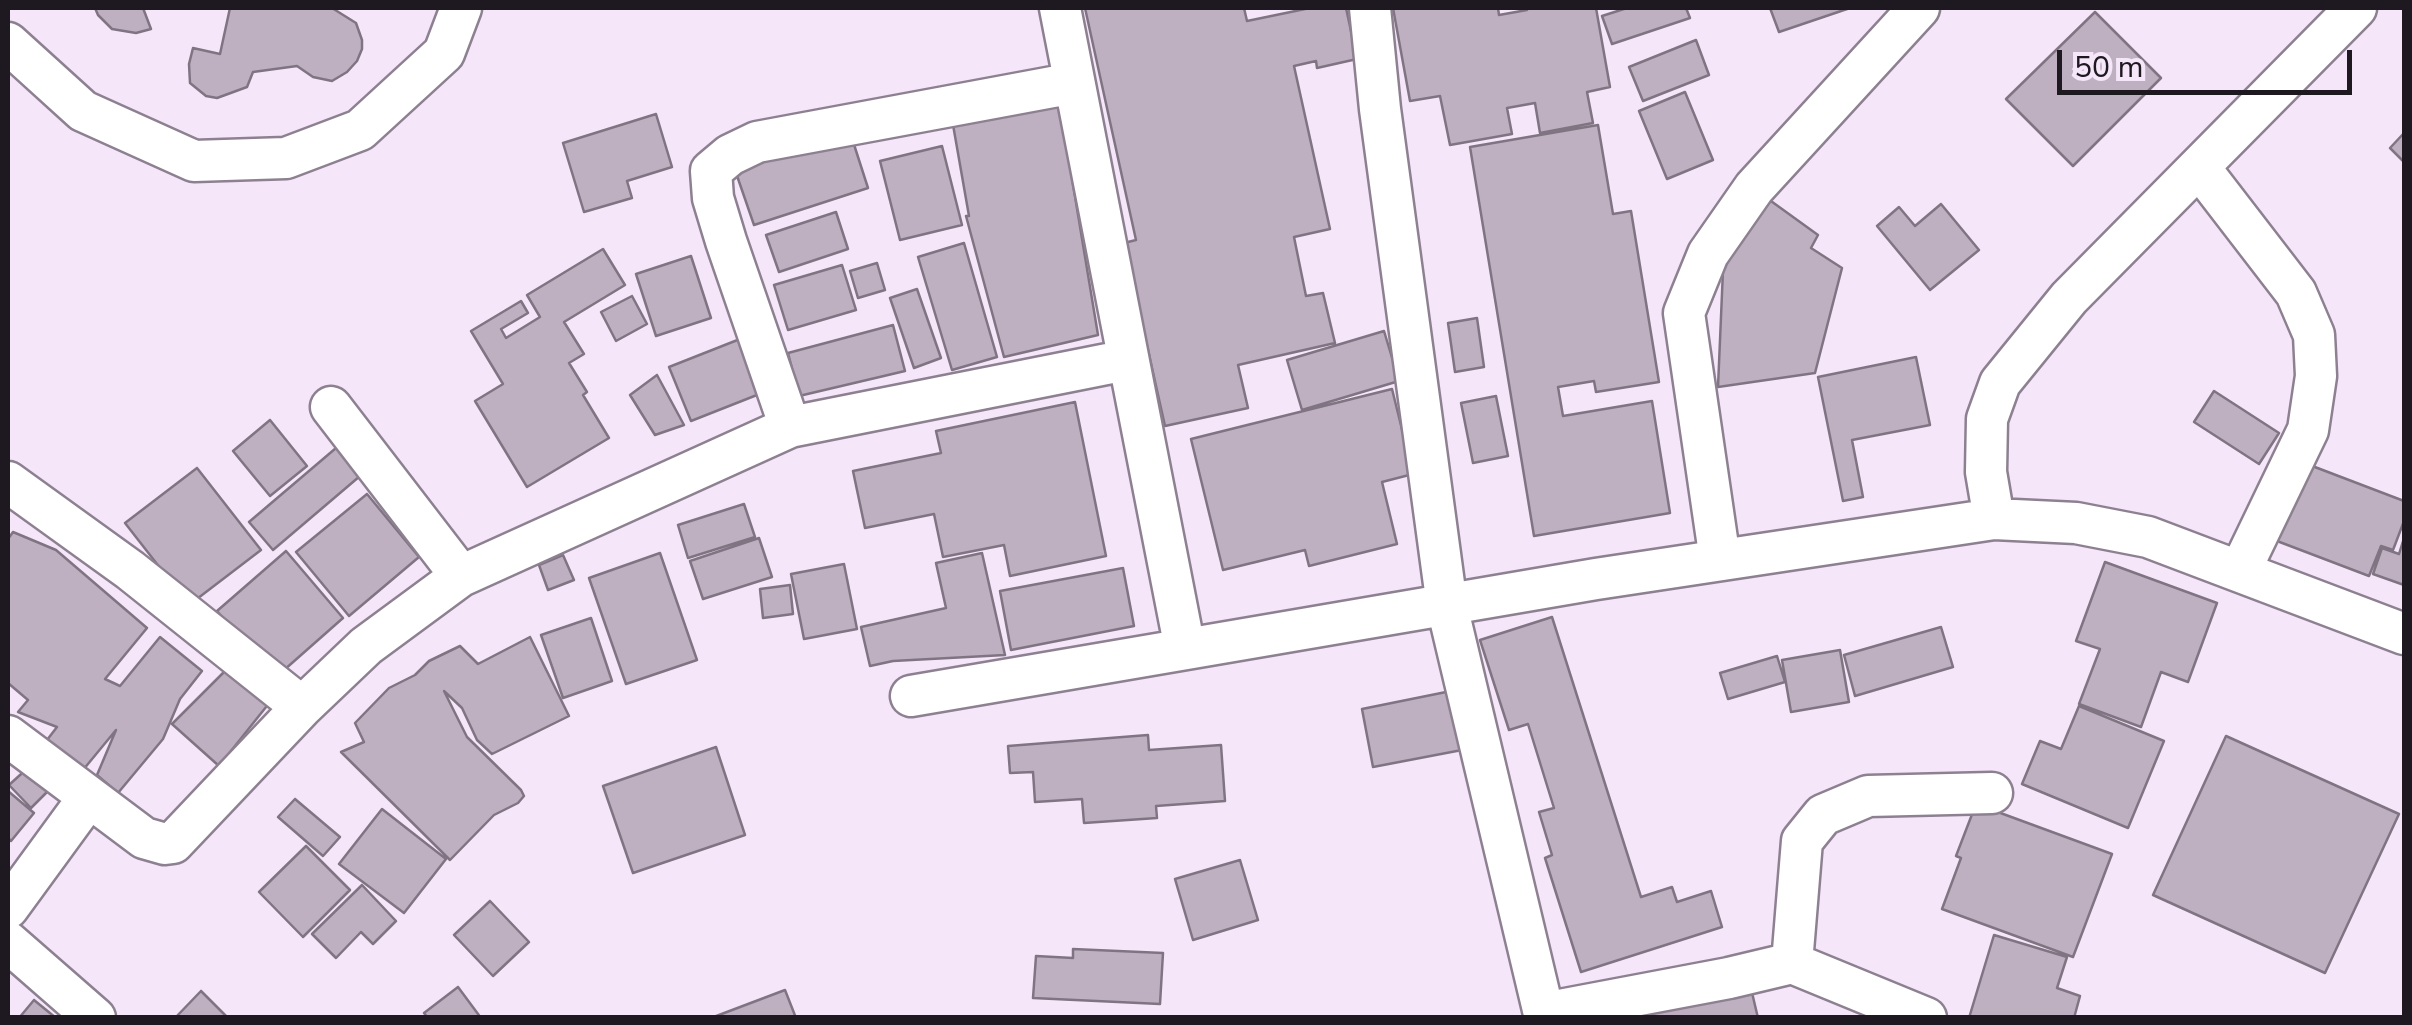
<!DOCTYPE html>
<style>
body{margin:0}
#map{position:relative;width:2412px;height:1025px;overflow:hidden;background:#f5e7f9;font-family:"Nunito Sans",sans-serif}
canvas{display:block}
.frame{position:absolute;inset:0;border:10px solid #1e1920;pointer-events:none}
.scale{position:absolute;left:2057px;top:50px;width:295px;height:45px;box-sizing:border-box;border:5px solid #1e1920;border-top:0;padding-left:12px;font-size:30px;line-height:35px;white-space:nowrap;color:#1e1920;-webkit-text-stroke:8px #f5e7f9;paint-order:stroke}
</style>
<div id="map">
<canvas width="2412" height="1025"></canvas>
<div class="frame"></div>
<div class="scale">50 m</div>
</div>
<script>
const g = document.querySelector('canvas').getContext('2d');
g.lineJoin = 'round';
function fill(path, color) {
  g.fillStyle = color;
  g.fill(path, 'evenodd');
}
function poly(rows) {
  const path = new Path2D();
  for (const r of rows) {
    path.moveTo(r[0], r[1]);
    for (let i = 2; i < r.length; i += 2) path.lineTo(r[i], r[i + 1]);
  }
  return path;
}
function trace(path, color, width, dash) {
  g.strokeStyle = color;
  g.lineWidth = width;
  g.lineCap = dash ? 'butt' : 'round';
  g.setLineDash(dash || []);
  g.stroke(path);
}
const building = poly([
 [95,8,143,8,151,29,136,33,112,29,98,15,95,8],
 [230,8,332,8,356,23,362,40,362,49,357,61,347,72,332,81,313,77,297,66,253,72,247,87,217,98,206,96,190,83,189,64,193,48,220,54,230,8],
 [1085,8,1244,8,1247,21,1310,8,1346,8,1357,59,1317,68,1316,61,1294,66,1330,229,1294,237,1306,296,1323,293,1335,343,1238,365,1248,408,1165,426,1124,243,1136,240,1085,8],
 [1393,8,1498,8,1499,15,1527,10,1527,8,1596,8,1610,87,1587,92,1593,123,1540,133,1535,103,1507,108,1512,134,1450,145,1440,96,1410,101,1393,8],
 [1627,8,1686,8,1690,18,1612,44,1602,16,1627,8],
 [1770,8,1850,8,1779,32,1770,8],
 [2095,12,2161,78,2073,166,2006,99,2095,12],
 [1696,40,1709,75,1643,101,1629,67,1696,40],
 [1685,92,1713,160,1667,179,1639,111,1685,92],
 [1058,94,1098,335,1004,357,966,216,969,216,952,119,1058,94],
 [656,114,672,167,627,181,632,198,584,212,563,143,656,114],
 [1598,125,1613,214,1631,211,1659,382,1596,392,1594,381,1558,387,1563,416,1652,401,1670,513,1534,536,1470,147,1598,125],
 [849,129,868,188,754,225,734,167,849,129],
 [2404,133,2404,162,2390,148,2404,133],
 [942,146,962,225,900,240,880,161,942,146],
 [1764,196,1818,235,1811,248,1842,268,1815,373,1718,387,1723,270,1764,196],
 [1941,204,1979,250,1930,290,1877,226,1899,207,1915,226,1941,204],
 [836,212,848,249,779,272,766,235,836,212],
 [964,243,997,357,952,370,918,257,964,243],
 [603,249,625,285,564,322,584,354,569,363,587,392,583,395,609,438,527,487,475,401,503,384,471,331,521,301,528,313,501,329,506,338,540,317,527,295,603,249],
 [691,256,711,318,656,336,636,274,691,256],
 [877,263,885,290,858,298,850,271,877,263],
 [842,265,856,310,788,330,774,285,842,265],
 [917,289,941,358,914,368,890,298,917,289],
 [632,296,647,324,616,341,601,312,632,296],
 [1477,318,1484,367,1455,372,1448,323,1477,318],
 [893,325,905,371,799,396,788,353,893,325],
 [1384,331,1399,381,1302,410,1287,360,1384,331],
 [740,339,762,393,691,421,669,367,740,339],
 [1916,357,1930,425,1852,440,1863,497,1843,501,1818,377,1916,357],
 [657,375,684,425,655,435,630,395,657,375],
 [1392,389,1413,474,1382,482,1397,544,1309,566,1305,550,1223,570,1191,439,1392,389],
 [2214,391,2279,433,2259,464,2194,422,2214,391],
 [1496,396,1508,456,1473,463,1461,403,1496,396],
 [1075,402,1106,556,1010,576,1004,545,943,557,934,514,865,528,853,471,941,453,936,431,1075,402],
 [270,420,307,466,270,496,233,451,270,420],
 [336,448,360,476,273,550,249,522,336,448],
 [2307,464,2404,501,2404,521,2393,550,2381,546,2369,576,2277,541,2307,464],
 [197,468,261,550,189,605,125,523,197,468],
 [367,494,419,557,349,616,296,552,367,494],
 [744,504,755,537,688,558,678,525,744,504],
 [13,532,56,550,147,628,105,679,120,686,160,637,202,671,180,699,163,739,118,793,97,775,116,730,83,770,47,740,57,727,18,712,28,700,8,683,8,539,13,532],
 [759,538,772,577,703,599,690,561,759,538],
 [2404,538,2404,585,2373,574,2382,548,2399,554,2404,538],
 [286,551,343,618,275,678,217,611,286,551],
 [660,553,697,660,626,684,589,578,660,553],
 [982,553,1005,655,893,661,870,666,861,627,946,608,936,563,982,553],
 [563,555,574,580,548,590,539,565,563,555],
 [2105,562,2217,603,2188,682,2161,672,2141,727,2079,704,2100,649,2076,641,2105,562],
 [844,564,857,629,804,639,791,574,844,564],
 [1123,568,1134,626,1011,650,1000,591,1123,568],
 [790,585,793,614,763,618,760,589,790,585],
 [1552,617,1641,897,1672,887,1677,902,1711,891,1722,927,1581,972,1545,858,1552,855,1539,812,1554,808,1528,724,1509,730,1480,640,1552,617],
 [591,618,612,681,563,698,541,635,591,618],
 [1941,627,1953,667,1855,696,1844,655,1941,627],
 [530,637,569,716,492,754,477,740,462,708,444,691,467,737,521,790,524,796,518,803,494,815,450,860,341,752,364,742,355,723,389,688,415,675,429,661,460,646,478,664,530,637],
 [1840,650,1849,702,1791,712,1782,660,1840,650],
 [1777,656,1785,682,1728,699,1720,673,1777,656],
 [232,664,270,702,219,766,172,724,232,664],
 [1451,691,1462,750,1373,767,1362,709,1451,691],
 [2079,706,2164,741,2128,828,2022,784,2040,741,2061,749,2079,706],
 [1148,735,1149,750,1221,745,1225,801,1156,806,1157,818,1084,823,1082,799,1035,802,1033,772,1010,773,1008,746,1148,735],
 [2226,736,2399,814,2325,973,2153,895,2226,736],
 [716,747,745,835,633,873,603,786,716,747],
 [31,765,52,787,31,808,9,785,31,765],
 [8,791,34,813,11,841,8,838,8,791],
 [295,799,340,837,323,856,278,817,295,799],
 [1976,804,2112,854,2073,957,1942,909,1961,858,1956,856,1976,804],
 [382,809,446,859,404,913,339,864,382,809],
 [306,846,350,890,303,937,259,892,306,846],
 [1240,860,1258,920,1193,940,1175,879,1240,860],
 [362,885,396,921,373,944,361,932,336,958,312,934,362,885],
 [490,901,529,942,493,976,454,935,490,901],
 [1994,935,2067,957,2057,988,2080,996,2074,1018,1969,1018,1994,935],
 [1073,949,1163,953,1160,1004,1033,998,1036,956,1073,958,1073,949],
 [1749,980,1758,1018,1621,1018,1749,980],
 [458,987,481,1018,428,1018,424,1013,458,987],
 [785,990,796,1018,711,1018,785,990],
 [201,991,228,1018,175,1018,201,991],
 [34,1000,56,1018,19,1018,34,1000]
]);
fill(building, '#beb0c1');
trace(building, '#807483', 2.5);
const minor = poly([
 [1060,8,1185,649],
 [1370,8,1380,109,1447,606,1545,1018],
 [8,43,83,111,194,161,286,158,360,130,444,53,461,8],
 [2199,167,2296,293,2314,335,2316,376,2308,430,2240,571],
 [331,407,461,576],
 [790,427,726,241,713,198,711,171,730,155,757,142,1074,83],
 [8,482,130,570,302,707],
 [1994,519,1986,472,1987,419,2000,383,2069,298,2356,8],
 [1720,560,1684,313,1708,254,1754,188,1919,8],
 [911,696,1596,579,1994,519,2076,523,2148,537,2404,634],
 [8,736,144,838,165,844,173,843,302,707,366,646,461,576,790,427,1127,360],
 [8,908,89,797],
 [8,942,95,1018],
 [1792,963,1802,841,1823,815,1868,796,1992,793],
 [1544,1013,1729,978,1792,963,1926,1018]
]);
trace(minor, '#8d8191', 45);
trace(minor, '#fff', 40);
</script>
